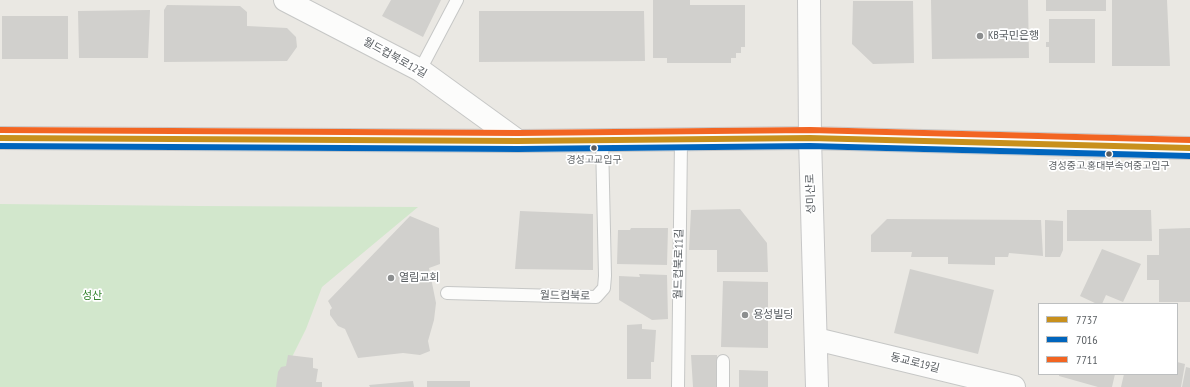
<!DOCTYPE html>
<meta charset="utf-8">
<style>
body{margin:0}
#map{position:relative;width:1190px;height:387px;overflow:hidden;background:#eae8e3;font-family:"PT Sans Narrow",sans-serif}
canvas{display:block}
.legend{position:absolute;left:1038px;top:303px;width:140px;height:72px;box-sizing:border-box;background:#fff;border:1px solid #bdbfc0;margin:0;padding:5px 7px;list-style:none;font-size:12px;color:#595e62}
.legend li{display:flex;align-items:center;gap:8px;height:20px}
.legend b{width:20px;border:1px solid #bdbfc0}
</style>
<div id="map">
<canvas width="1190" height="387"></canvas>
<ul class="legend">
<li><b style="height:5px;background:#c8901d"></b>7737</li>
<li><b style="height:5px;background:#0065bd"></b>7016</li>
<li><b style="height:5px;background:#f26522"></b>7711</li>
</ul>
</div>
<script>
const g = document.querySelector('canvas').getContext('2d');
g.lineJoin = 'round';
function fill(path, color) {
  g.fillStyle = color;
  g.fill(path, 'evenodd');
}
function poly(rows) {
  const path = new Path2D();
  for (const r of rows) {
    path.moveTo(r[0], r[1]);
    for (let i = 2; i < r.length; i += 2) path.lineTo(r[i], r[i + 1]);
  }
  return path;
}
function trace(path, color, width, dash) {
  g.strokeStyle = color;
  g.lineWidth = width;
  g.lineCap = dash ? 'butt' : 'round';
  g.setLineDash(dash || []);
  g.stroke(path);
}
function label(font, color, halo, rows, align = 'center') {
  g.font = font + ' "PT Sans Narrow","Noto Sans KR",sans-serif';
  g.lineWidth = 3.5;
  g.setLineDash([]);
  g.textBaseline = 'middle';
  g.strokeStyle = halo;
  g.fillStyle = color;
  for (const [text, x, y, turn = 0] of rows) {
    g.save();
    g.translate(x, y);
    g.rotate((+turn || 0) * Math.PI / 180);
    g.textAlign = isNaN(turn) ? turn : align;
    if (halo) g.strokeText(text, 0, 0);
    g.fillText(text, 0, 0);
    g.restore();
  }
}
fill(poly([
 [0,204,199,206,418,207,322,287,306,329,277,387,0,387]
]), '#d2e7cc');
fill(poly([
 [391,0,441,0,423,37,382,16],
 [653,0,690,0,690,5,745,5,745,47,741,47,741,53,736,53,736,58,731,58,731,63,667,63,667,58,653,58],
 [931,0,1028,0,1029,58,932,59],
 [1046,0,1106,0,1106,11,1046,11],
 [1112,0,1167,0,1170,66,1112,66],
 [853,1,913,1,914,63,873,64,852,44],
 [167,5,240,6,247,12,247,26,287,28,296,37,297,47,287,61,164,62,164,10],
 [150,10,148,58,79,58,78,11],
 [479,11,644,11,645,61,479,62],
 [2,16,68,16,68,59,2,59],
 [1049,19,1095,19,1095,63,1049,63,1049,47,1046,47,1046,42,1049,42],
 [740,209,767,243,768,272,717,272,717,250,689,250,691,210],
 [1067,210,1151,210,1152,241,1067,241],
 [520,211,593,214,593,270,515,269],
 [410,216,439,228,440,264,429,268,436,303,434,320,428,341,430,351,420,355,403,353,358,358,345,329,338,326,330,315,330,310,332,308,328,301],
 [887,219,1041,220,1043,256,1009,253,1008,257,995,257,995,265,948,264,948,257,911,257,912,252,871,252,871,235],
 [1045,220,1063,221,1063,250,1060,257,1045,257],
 [631,228,668,228,667,265,617,264,618,230,630,230],
 [1190,228,1190,302,1159,302,1159,280,1147,280,1147,255,1159,255,1159,229],
 [1102,249,1141,264,1123,302,1106,295,1102,304,1097,304,1080,296],
 [910,269,994,290,978,354,894,333],
 [639,274,667,275,668,319,652,320,619,300,619,276,640,277],
 [723,281,768,282,768,348,721,347],
 [642,324,642,329,656,330,654,362,651,362,651,379,627,379,627,325],
 [288,355,313,358,313,368,318,369,316,382,322,382,322,387,276,387,278,372,281,367,286,366],
 [691,355,717,355,718,387,693,387],
 [1177,362,1185,364,1181,387,1121,387,1124,374,1177,374],
 [1186,367,1190,368,1190,387,1182,387],
 [739,370,768,371,768,387,739,387],
 [1059,374,1115,374,1112,387,1098,387,1059,376],
 [413,381,414,387,370,387,369,385],
 [427,381,470,381,470,387,427,387]
]), '#d1d0cd');
const lane = poly([
 [420,70,457,0],
 [447,293,596,297,604,288,605,276,602,141],
 [723,361,723,387],
 [678,387,681,141]
]);
const street = poly([
 [285,0,420,70,518,141],
 [816,339,1014,387]
]);
const secondary = poly([
 [809,0,810,138,817,387],
 [0,138,518,141,810,138,1190,148]
]);
trace(lane, '#c6c7c6', 14);
trace(street, '#c6c7c6', 24);
trace(secondary, '#c7c7c7', 24);
trace(lane, '#fcfcfb', 12);
trace(street, '#fcfcfb', 22);
trace(secondary, '#fcfcfb', 22);
trace(poly([
 [0,138,518,141,810,138,1190,148]
]), '#c8901d', 6);
trace(poly([
 [0,146,518,149,810,146,1190,156]
]), '#0065bd', 6);
trace(poly([
 [0,130,518,133,810,130,1190,140]
]), '#f26522', 6);
for (const [x, y, r, color] of [
 [980,36,4,"#8c8e8f"],
 [594,148,3.5,"#595e62"],
 [1109,154,3.5,"#595e62"],
 [391,278,4,"#8c8e8f"],
 [745,315,4,"#8c8e8f"]
]) {
  const dot = new Path2D();
  dot.arc(x, y, r, 0, 2 * Math.PI);
  g.fillStyle = color;
  g.fill(dot);
  trace(dot, '#fff', 1.5);
}
label('10px', '#595e62', '#fff', [
 ["경성고교입구",594,160],
 ["경성중고.홍대부속여중고입구",1109,166]
]);
label('11px', '#595e62', '#fff', [
 ["KB국민은행",988,36],
 ["열림교회",399,278],
 ["용성빌딩",753,315]
], 'left');
label('11px', '#595e62', '#fff', [
 ["월드컵북로12길",395,58,29],
 ["성미산로",811,194,-92],
 ["월드컵북로11길",679,264,-89],
 ["월드컵북로",565,296,1],
 ["동교로19길",915,363,14]
]);
label('11px', '#34842e', '#fff', [
 ["성산",92,296]
]);
</script>
